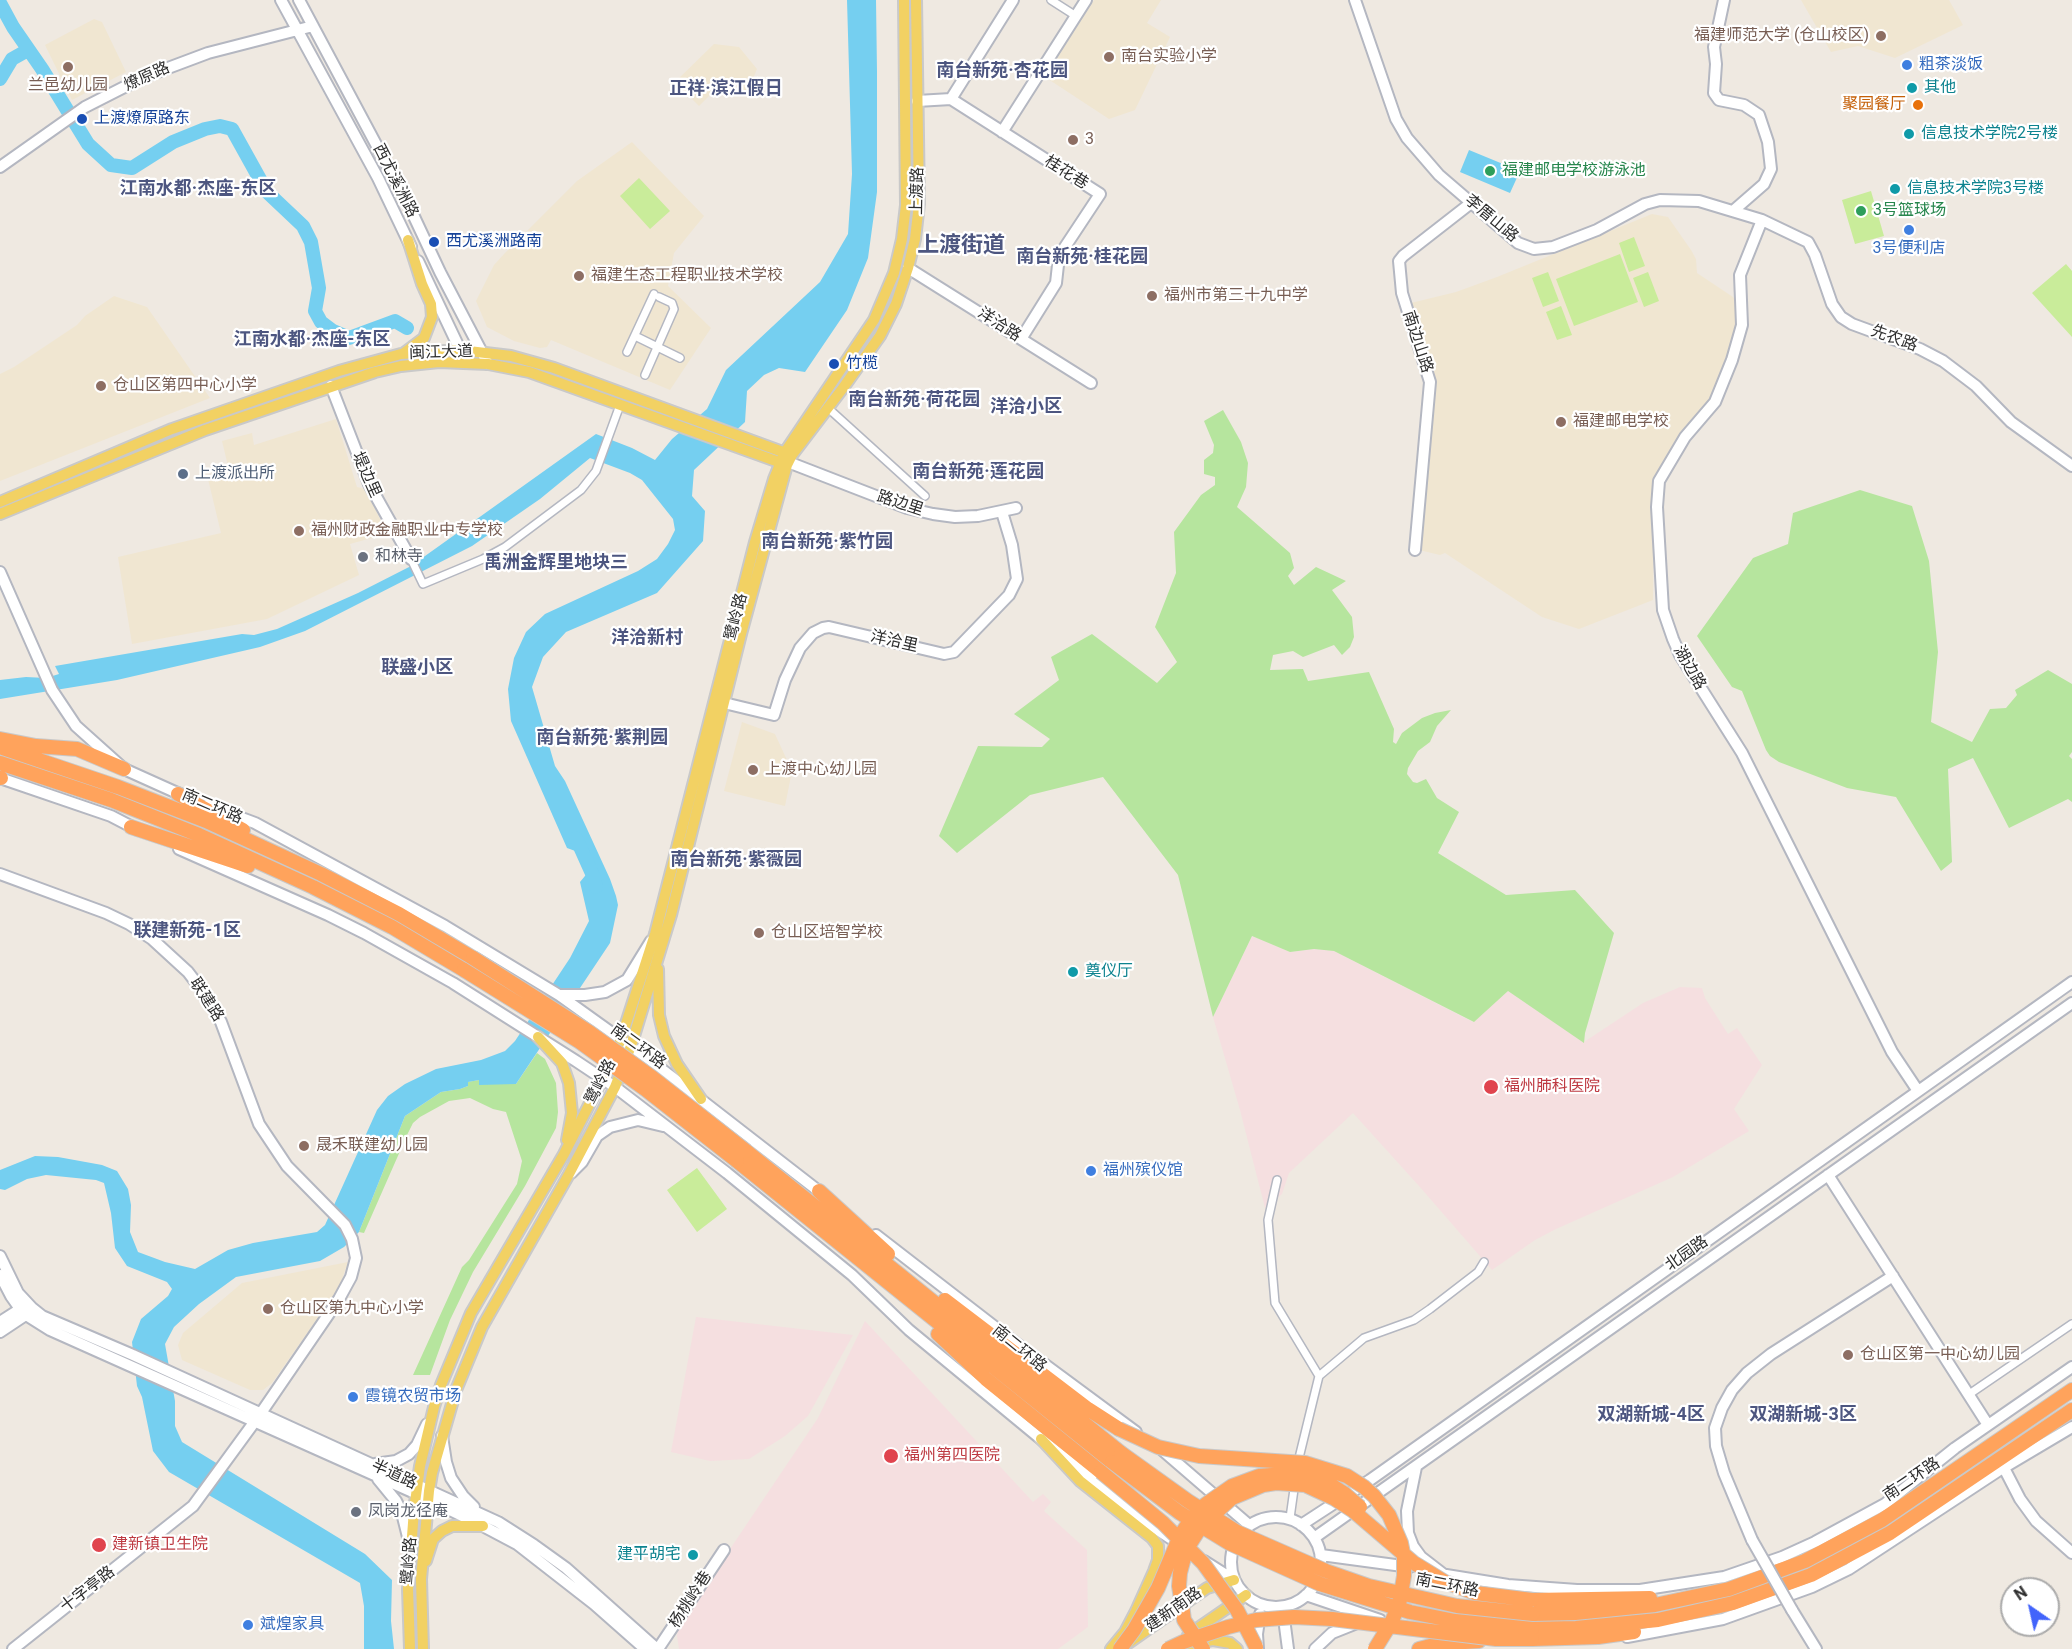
<!DOCTYPE html>
<meta charset="utf-8">
<style>
body{margin:0}
#map{position:relative;width:2072px;height:1649px;overflow:hidden;background:#efe9e1;font-family:Roboto,sans-serif}
canvas{display:block}
.north{position:absolute;left:2000px;top:1577px;width:60px;height:60px;box-sizing:border-box;background:#fff;border:2px solid #ababab;border-radius:50%;rotate:326deg;font-size:16px;font-weight:700;line-height:24px;text-align:center;color:#2e2e2e}
.north::after{content:'';display:block;margin:auto;width:21px;height:27px;background:#4264fb;clip-path:polygon(50% 0,100% 100%,50% 72%,0 100%)}
</style>
<div id="map">
<canvas width="2072" height="1649"></canvas>
<div class="north">N</div>
</div>
<script>
const g = document.querySelector('canvas').getContext('2d');
g.lineJoin = 'round';
function fill(path, color) {
  g.fillStyle = color;
  g.fill(path, 'evenodd');
}
function poly(rows) {
  const path = new Path2D();
  for (const r of rows) {
    if (r.length === 3) {
      path.moveTo(r[0] + r[2], r[1]);
      path.arc(r[0], r[1], r[2], 0, 2 * Math.PI);
      continue;
    }
    path.moveTo(r[0], r[1]);
    for (let i = 2; i < r.length; i += 2) path.lineTo(r[i], r[i + 1]);
  }
  return path;
}
function trace(path, color, width, dash) {
  g.strokeStyle = color;
  g.lineWidth = width;
  g.lineCap = dash ? 'butt' : 'round';
  g.setLineDash(dash || []);
  g.stroke(path);
}
function label(font, color, halo, rows, align = 'center') {
  g.font = font + ' Roboto,"Noto Sans SC",sans-serif';
  g.lineWidth = 4.5;
  g.setLineDash([]);
  g.textBaseline = 'middle';
  g.strokeStyle = halo;
  g.fillStyle = color;
  for (const [text, x, y, turn = 0] of rows) {
    g.save();
    g.translate(x, y);
    g.rotate((+turn || 0) * Math.PI / 180);
    g.textAlign = isNaN(turn) ? turn : align;
    if (halo) g.strokeText(text, 0, 0);
    g.fillText(text, 0, 0);
    g.restore();
  }
}
fill(poly([
 [1094,0,1161,0,1147,23,1170,37,1135,110,1109,119,1045,77],
 [1801,0,1949,0,1963,25,1895,58,1858,46,1831,52],
 [94,19,102,22,126,72,72,100,45,45],
 [714,44,739,47,757,69,745,97,727,78,699,106,675,82],
 [632,142,704,216,674,253,668,286,711,328,670,390,551,340,547,347,540,348,514,341,487,327,476,301,494,265,504,254,577,181],
 [1652,214,1668,217,1691,250,1696,259,1697,273,1733,297,1737,303,1740,322,1728,363,1715,391,1675,444,1654,481,1653,600,1579,629,1542,617,1445,553,1440,555,1419,550,1435,380,1411,303,1456,292,1497,277],
 [114,296,147,307,210,398,0,481,0,374,14,367,77,325,85,316],
 [336,419,357,487,365,489,381,521,374,526,377,530,375,537,350,544,359,575,267,619,132,644,118,557,221,533,208,479,214,470,228,466,222,441,252,433,254,445],
 [742,722,775,734,792,771,785,806,724,791],
 [348,1262,339,1288,272,1383,263,1390,250,1390,182,1360,178,1345,183,1333,242,1283]
]), '#f0e6d1');
fill(poly([
 [1252,936,1290,952,1314,949,1334,951,1473,1022,1508,991,1584,1042,1643,1003,1680,987,1702,988,1705,998,1728,1034,1737,1028,1762,1065,1734,1109,1749,1131,1673,1177,1556,1229,1535,1240,1492,1270,1419,1186,1353,1113,1289,1173,1282,1194,1265,1208,1240,1110,1213,1017],
 [696,1317,853,1335,808,1416,785,1436,749,1459,710,1461,671,1452],
 [865,1321,1033,1502,1043,1494,1051,1502,1044,1511,1087,1550,1088,1627,1058,1649,679,1649,677,1636,679,1625,818,1418]
]), '#f5dfe0');
fill(poly([
 [1223,410,1241,442,1248,463,1246,487,1237,507,1290,553,1294,568,1288,576,1294,585,1316,567,1346,581,1332,590,1352,617,1354,637,1350,647,1342,655,1334,645,1303,657,1293,651,1273,655,1270,670,1303,669,1308,681,1369,672,1394,729,1393,742,1396,744,1402,733,1422,718,1435,713,1451,710,1437,726,1430,742,1418,751,1408,768,1407,774,1413,782,1417,783,1426,779,1437,798,1459,812,1438,853,1506,895,1575,890,1614,933,1585,1033,1584,1043,1508,991,1474,1022,1334,951,1314,949,1290,952,1252,936,1213,1017,1178,875,1103,777,1030,795,957,853,939,836,978,746,1042,747,1050,739,1014,714,1059,680,1051,657,1092,634,1157,683,1177,662,1155,627,1176,573,1174,532,1201,495,1215,485,1215,477,1204,474,1204,460,1213,453,1214,445,1204,421],
 [1860,490,1912,506,1929,561,1938,652,1931,722,1972,742,1990,709,2006,708,2017,695,2015,690,2048,670,2072,684,2072,752,2069,756,2072,759,2072,802,2068,799,2009,828,1973,758,1948,769,1952,862,1941,871,1896,797,1847,788,1779,762,1770,756,1766,750,1742,691,1732,687,1697,636,1753,558,1788,544,1793,513],
 [537,1053,545,1059,556,1083,558,1112,556,1128,525,1186,473,1272,450,1320,430,1375,413,1375,462,1267,469,1260,517,1184,522,1161,506,1112,493,1109,470,1098,449,1101,420,1117,413,1123,408,1133,364,1233,359,1232,405,1116,441,1092,460,1089,468,1086,467,1082,479,1080,479,1084,516,1084]
]), '#b6e59e');
fill(poly([
 [639,178,670,211,650,229,620,196],
 [1871,191,1884,236,1855,244,1842,200],
 [1634,237,1645,266,1629,272,1619,243],
 [1620,254,1638,302,1574,326,1556,279],
 [2066,264,2072,271,2072,337,2032,293],
 [1548,272,1559,301,1543,307,1532,278],
 [1648,272,1659,301,1644,307,1633,278],
 [1561,306,1572,335,1557,340,1546,312],
 [697,1168,727,1209,697,1232,667,1190]
]), '#c9ec9a');
fill(poly([
 [847,0,876,0,877,72,877,192,868,258,847,310,805,372,779,368,764,375,747,391,745,422,694,470,692,496,705,511,703,541,657,593,566,632,543,657,532,687,555,766,565,781,610,879,616,896,618,905,610,943,516,1084,479,1085,479,1080,468,1082,468,1086,460,1089,441,1092,405,1116,359,1232,344,1247,320,1261,236,1277,199,1304,174,1327,165,1344,175,1401,175,1426,182,1442,365,1554,392,1580,391,1621,394,1649,364,1649,364,1606,360,1583,169,1472,153,1451,142,1397,137,1386,132,1342,141,1319,168,1296,172,1289,167,1282,127,1266,115,1248,111,1213,104,1183,96,1180,46,1175,27,1179,5,1190,0,1189,0,1170,35,1156,58,1157,102,1165,117,1171,128,1189,131,1205,130,1232,138,1252,165,1262,195,1269,228,1250,253,1243,317,1232,325,1225,377,1110,388,1096,405,1084,436,1069,481,1060,505,1051,515,1041,570,958,589,921,580,882,594,865,589,856,567,848,511,721,508,689,514,658,526,632,545,614,638,571,657,559,668,544,675,530,673,519,642,480,630,473,590,458,540,499,472,546,305,631,260,647,117,680,0,699,0,680,26,677,46,678,59,674,55,666,242,634,254,635,277,629,358,593,411,566,596,434,632,448,655,460,672,439,707,409,726,370,820,282,848,234,852,174],
 [1469,150,1520,171,1510,193,1460,172]
]), '#75cff0');
trace(poly([
 [0,3,13,27,42,69,88,144,111,165,132,168,173,142,205,129,220,126,232,129,267,192,303,226,311,242,319,288,315,311,321,322,333,331,349,338,395,321,407,328],
 [0,79,12,59,28,50],
 [576,838,594,878,596,887]
]), '#75cff0', 14);
const street = poly([
 [1051,0,1076,16],
 [635,336,680,358],
 [627,352,654,294],
 [645,375,674,309,672,303,659,297],
 [828,408,925,496],
 [411,559,423,584,483,559,505,547,581,490,596,471,620,405],
 [1277,1180,1268,1220,1275,1303,1319,1376],
 [1968,1395,2072,1324],
 [1298,1462,1319,1376,1364,1338,1414,1320,1430,1309,1478,1272,1484,1262],
 [1290,1518,1295,1482]
]);
const secondary = poly([
 [281,0,378,178,411,247],
 [299,0,410,208,440,272,488,364],
 [1355,0,1396,119,1407,138,1439,175,1518,243,1534,249,1553,247,1597,230,1645,204,1660,200,1699,201,1762,220,1808,242,1815,255,1832,304,1841,317,1852,324,1920,349,1943,361,1976,386,2011,422,2072,466],
 [1724,0,1714,47,1716,64,1714,93,1719,100,1744,105,1759,115,1768,142,1771,169,1764,184,1733,211],
 [951,99,1013,0],
 [917,101,951,99,1100,194,1059,256,1056,283,1021,339],
 [1002,132,1086,0],
 [0,167,85,107,144,77,208,53,313,26],
 [1762,220,1740,275,1742,325,1732,360,1715,402,1685,437,1659,481,1657,507,1663,610,1673,639,1680,655,1742,753,1892,1052,1918,1091],
 [418,261,464,358],
 [908,268,1091,383],
 [331,386,369,484,411,559],
 [788,462,868,493,907,508,933,514,955,517,978,516,1016,508],
 [1415,550,1430,382,1402,293,1399,261,1403,256,1471,203],
 [0,572,52,690,76,726,124,769,184,796],
 [724,703,774,715,785,680,800,648,813,633,823,628,829,627,944,654,954,652,1009,595,1017,579,1012,545,1002,512],
 [0,778,111,816,138,830],
 [207,805,255,823,445,926,559,995,651,1061,825,1196],
 [179,849,328,915,364,933,453,983,576,1061,615,1087,727,1173,852,1275,909,1330,1041,1439,1146,1522,1176,1542],
 [0,874,106,913,129,924,152,939,188,972,207,997,221,1022,259,1124,287,1166,345,1225,352,1239,356,1258,351,1277,339,1299,261,1413,193,1506,13,1649],
 [559,995,585,995,605,992,627,980,651,941],
 [571,1173,582,1162,597,1136,610,1127,638,1120,663,1126],
 [1828,1175,1988,1425],
 [876,1235,1013,1341,1136,1432],
 [0,1256,18,1293,32,1308,42,1316,133,1355,498,1522,534,1545,566,1568,657,1649],
 [0,1275,11,1296,23,1313,50,1330,417,1494,483,1526,517,1544,594,1604,645,1649],
 [0,1322,25,1306],
 [0,1332,30,1312],
 [442,1436,446,1462,451,1478,463,1496,474,1507],
 [1161,1449,1249,1525],
 [375,1464,396,1461,409,1454,417,1445,427,1424],
 [1416,1467,1407,1511,1408,1533,1413,1546,1421,1557,1443,1574],
 [2004,1468,2020,1499,2036,1521,2072,1553],
 [378,1479,396,1501,402,1513,410,1545],
 [1276,1562,45],
 [1301,1525,1370,1480,2072,982],
 [1314,1538,2072,1003],
 [1752,1540,1724,1473,1716,1446,1715,1428,1722,1408,1732,1390,1747,1373,1771,1354,1893,1276],
 [1321,1555,1410,1567],
 [1204,1561,1234,1580],
 [1434,1573,1508,1585,1577,1590,1640,1590,1724,1577,1782,1557,1815,1542,1885,1504,1955,1448,2072,1367],
 [1306,1595,1380,1620],
 [1792,1610,1816,1649],
 [1283,1611,1288,1649],
 [1627,1637,1723,1619,1812,1587,1849,1569,1998,1471,2072,1427],
 [658,1649,724,1550],
 [1258,1649,1257,1634,1260,1614],
 [1315,1649,1332,1633,1357,1623]
]);
const primary = poly([
 [404,353,424,338,432,317,431,304,422,284,408,240],
 [0,502,172,429,339,371,401,354,460,350,511,356,554,368,791,455],
 [0,514,205,430,375,372,401,366,439,362,488,364,529,372,787,465],
 [658,969,659,1015,664,1036,677,1064,701,1099],
 [538,1037,562,1063,569,1083,572,1113,567,1140],
 [1041,1439,1080,1481,1152,1538,1158,1546,1158,1560,1154,1571,1136,1611,1125,1632,1111,1649],
 [426,1561,433,1539,442,1531,452,1526,483,1526],
 [1188,1635,1246,1595],
 [1127,1644,1207,1588,1234,1580],
 [410,1649,408,1589,414,1510,420,1466,434,1407,441,1385,471,1313,564,1154,612,1060,621,1039,655,934,755,542,774,479,785,452,874,320,894,273,902,239,906,205,904,0],
 [423,1649,421,1579,429,1491,432,1473,456,1390,482,1327,568,1176,615,1087,631,1046,671,915,741,634,787,465,792,455,843,388,880,336,896,304,908,268,915,239,919,204,916,0],
 [1186,1649,1200,1643,1213,1640,1230,1643,1237,1649]
]);
const highway = poly([
 [0,739,36,746,77,749,124,769],
 [0,747,118,787,206,821,321,874,399,914,473,958],
 [0,763,111,800,199,835,313,887,392,927,464,970],
 [0,778,1,778],
 [178,794,243,830],
 [131,827,248,866],
 [746,1151,1121,1453],
 [737,1161,1112,1462],
 [819,1191,888,1254],
 [945,1300,1088,1409,1119,1429],
 [938,1334,986,1379,1101,1472],
 [1532,1600,1650,1598],
 [1533,1614,1575,1613,1655,1605,1729,1589,1805,1561,1882,1520,2072,1390],
 [1532,1629,1576,1628,1658,1620,1733,1603,1811,1575,1890,1533,2072,1410],
 [1532,1639,1598,1637,1634,1632],
 [1419,1649,1438,1644,1479,1641]
]);
trace(street, '#b4b7c1', 10);
trace(secondary, '#b4b7c1', 14);
trace(primary, '#c9c9c9', 14);
trace(highway, '#c9c9c9', 16);
trace(street, '#fff', 7);
trace(secondary, '#fff', 10);
trace(primary, '#f2d163', 10);
trace(highway, '#ffa35c', 14);
const secondaryBridge = poly([
 [1752,1540,1792,1610]
]);
const highwayBridge = poly([
 [473,958,589,1032,653,1078,746,1151],
 [464,970,580,1042,645,1089,737,1161],
 [1119,1429,1158,1447,1199,1456,1305,1463,1347,1476,1364,1487,1374,1496,1389,1515,1401,1543,1404,1558,1404,1576,1399,1605,1391,1623,1375,1649],
 [1121,1453,1188,1501,1237,1532,1326,1571,1369,1586,1457,1606,1533,1614],
 [1112,1462,1180,1513,1229,1543,1320,1584,1410,1612,1455,1621,1532,1629],
 [1101,1472,1163,1523,1203,1563,1237,1610,1256,1647],
 [1120,1649,1134,1630,1158,1588,1180,1536,1191,1519,1206,1504,1232,1486,1259,1476,1297,1473,1323,1480,1345,1494,1360,1507],
 [1168,1649,1183,1642,1228,1627,1256,1620,1294,1617,1332,1619,1496,1639,1532,1639],
 [1203,1649,1184,1620,1183,1612,1179,1586,1180,1573,1186,1550,1202,1525,1232,1498,1263,1485,1276,1483,1305,1485,1335,1499,1352,1510,1414,1563,1445,1582,1475,1593,1532,1600]
]);
trace(secondaryBridge, '#b4b7c1', 14, []);
trace(highwayBridge, '#c9c9c9', 16, []);
trace(secondaryBridge, '#fff', 10);
trace(highwayBridge, '#ffa35c', 14);
for (const [x, y, r, color] of [
 [1881,36,6,"#8d6e63"],
 [1109,57,6,"#8d6e63"],
 [1907,65,6,"#3f7fe0"],
 [68,67,6,"#8d6e63"],
 [1912,88,6,"#0f9aa8"],
 [1918,105,6,"#e8710a"],
 [82,119,6,"#1a4fb4"],
 [1909,134,6,"#0f9aa8"],
 [1073,140,6,"#8d6e63"],
 [1490,171,6,"#2e9e5b"],
 [1895,189,6,"#0f9aa8"],
 [1861,211,6,"#2e9e5b"],
 [1909,230,6,"#3f7fe0"],
 [434,242,6,"#1a4fb4"],
 [579,276,6,"#8d6e63"],
 [1152,296,6,"#8d6e63"],
 [834,364,6,"#1a4fb4"],
 [101,386,6,"#8d6e63"],
 [1561,422,6,"#8d6e63"],
 [183,474,6,"#5c6f8a"],
 [299,531,6,"#8d6e63"],
 [363,557,6,"#6b7280"],
 [753,770,6,"#8d6e63"],
 [759,933,6,"#8d6e63"],
 [1073,972,6,"#0f9aa8"],
 [1491,1087,8,"#e0444e"],
 [304,1146,6,"#8d6e63"],
 [1091,1171,6,"#3f7fe0"],
 [268,1309,6,"#8d6e63"],
 [1848,1355,6,"#8d6e63"],
 [353,1397,6,"#3f7fe0"],
 [891,1456,8,"#e0444e"],
 [356,1512,6,"#6b7280"],
 [99,1545,8,"#e0444e"],
 [693,1555,6,"#0f9aa8"],
 [248,1625,6,"#3f7fe0"]
]) {
  const dot = new Path2D();
  dot.arc(x, y, r, 0, 2 * Math.PI);
  g.fillStyle = color;
  g.fill(dot);
  trace(dot, '#fff', 2);
}
label('16px', '#785e54', '#fff', [
 ["福建师范大学 (仓山校区)",1869,36,"right"],
 ["南台实验小学",1121,57],
 ["兰邑幼儿园",68,86,"center"],
 ["3",1085,140],
 ["福建生态工程职业技术学校",591,276],
 ["福州市第三十九中学",1164,296],
 ["仓山区第四中心小学",113,386],
 ["福建邮电学校",1573,422],
 ["福州财政金融职业中专学校",311,531],
 ["上渡中心幼儿园",765,770],
 ["仓山区培智学校",771,933],
 ["晟禾联建幼儿园",316,1146],
 ["仓山区第九中心小学",280,1309],
 ["仓山区第一中心幼儿园",1860,1355]
], 'left');
label('16px', '#366cbe', '#fff', [
 ["粗茶淡饭",1919,65],
 ["3号便利店",1909,249,"center"],
 ["福州殡仪馆",1103,1171],
 ["霞镜农贸市场",365,1397],
 ["斌煌家具",260,1625]
], 'left');
label('16px', '#2e2e2e', '#fff', [
 ["燎原路",147,77,-24],
 ["桂花巷",1066,173,32],
 ["西尤溪洲路",395,181,63],
 ["上渡路",918,191,-89],
 ["李厝山路",1491,219,40],
 ["洋洽路",999,325,33],
 ["先农路",1894,339,20],
 ["南边山路",1417,342,72],
 ["闽江大道",441,353,-2],
 ["堤边里",366,475,66],
 ["路边里",900,504,18],
 ["鹭岭路",737,617,-76],
 ["洋洽里",894,642,13],
 ["湖边路",1689,668,60],
 ["南二环路",212,807,23],
 ["联建路",206,1000,57],
 ["南二环路",638,1047,36],
 ["鹭岭路",601,1082,-63],
 ["北园路",1687,1254,-35],
 ["南二环路",1019,1349,39],
 ["半道路",394,1475,25],
 ["南二环路",1912,1480,-34],
 ["鹭岭路",410,1561,-86],
 ["南二环路",1447,1586,11],
 ["十字亭路",88,1590,-38],
 ["杨桃岭巷",691,1600,-57],
 ["建新南路",1174,1610,-35]
]);
label('16px', '#0d838f', '#fff', [
 ["其他",1924,88],
 ["信息技术学院2号楼",1921,134],
 ["信息技术学院3号楼",1907,189],
 ["奠仪厅",1085,972],
 ["建平胡宅",681,1555,"right"]
], 'left');
label('16px', '#c56008', '#fff', [
 ["聚园餐厅",1906,105]
], 'right');
label('16px', '#164399', '#fff', [
 ["上渡燎原路东",94,119],
 ["西尤溪洲路南",446,242],
 ["竹榄",846,364]
], 'left');
label('16px', '#27864d', '#fff', [
 ["福建邮电学校游泳池",1502,171],
 ["3号篮球场",1873,211]
], 'left');
label('16px', '#4e5e75', '#fff', [
 ["上渡派出所",195,474]
], 'left');
label('16px', '#5b616d', '#fff', [
 ["和林寺",375,557],
 ["凤岗龙径庵",368,1512]
], 'left');
label('16px', '#be3a42', '#fff', [
 ["福州肺科医院",1504,1087],
 ["福州第四医院",904,1456],
 ["建新镇卫生院",112,1545]
], 'left');
label('bold 18px', '#4d5680', '#fff', [
 ["南台新苑·杏花园",1002,71],
 ["正祥·滨江假日",726,89],
 ["江南水都·杰座-东区",198,189],
 ["南台新苑·桂花园",1082,257],
 ["江南水都·杰座-东区",312,340],
 ["南台新苑·荷花园",914,400],
 ["洋洽小区",1026,407],
 ["南台新苑·莲花园",978,472],
 ["南台新苑·紫竹园",827,542],
 ["禹洲金辉里地块三",556,563],
 ["洋洽新村",647,638],
 ["联盛小区",417,668],
 ["南台新苑·紫荆园",602,738],
 ["南台新苑·紫薇园",736,860],
 ["联建新苑-1区",187,931],
 ["双湖新城-4区",1651,1415],
 ["双湖新城-3区",1803,1415]
]);
label('bold 22px', '#4d5680', '#fff', [
 ["上渡街道",961,246]
]);
</script>
